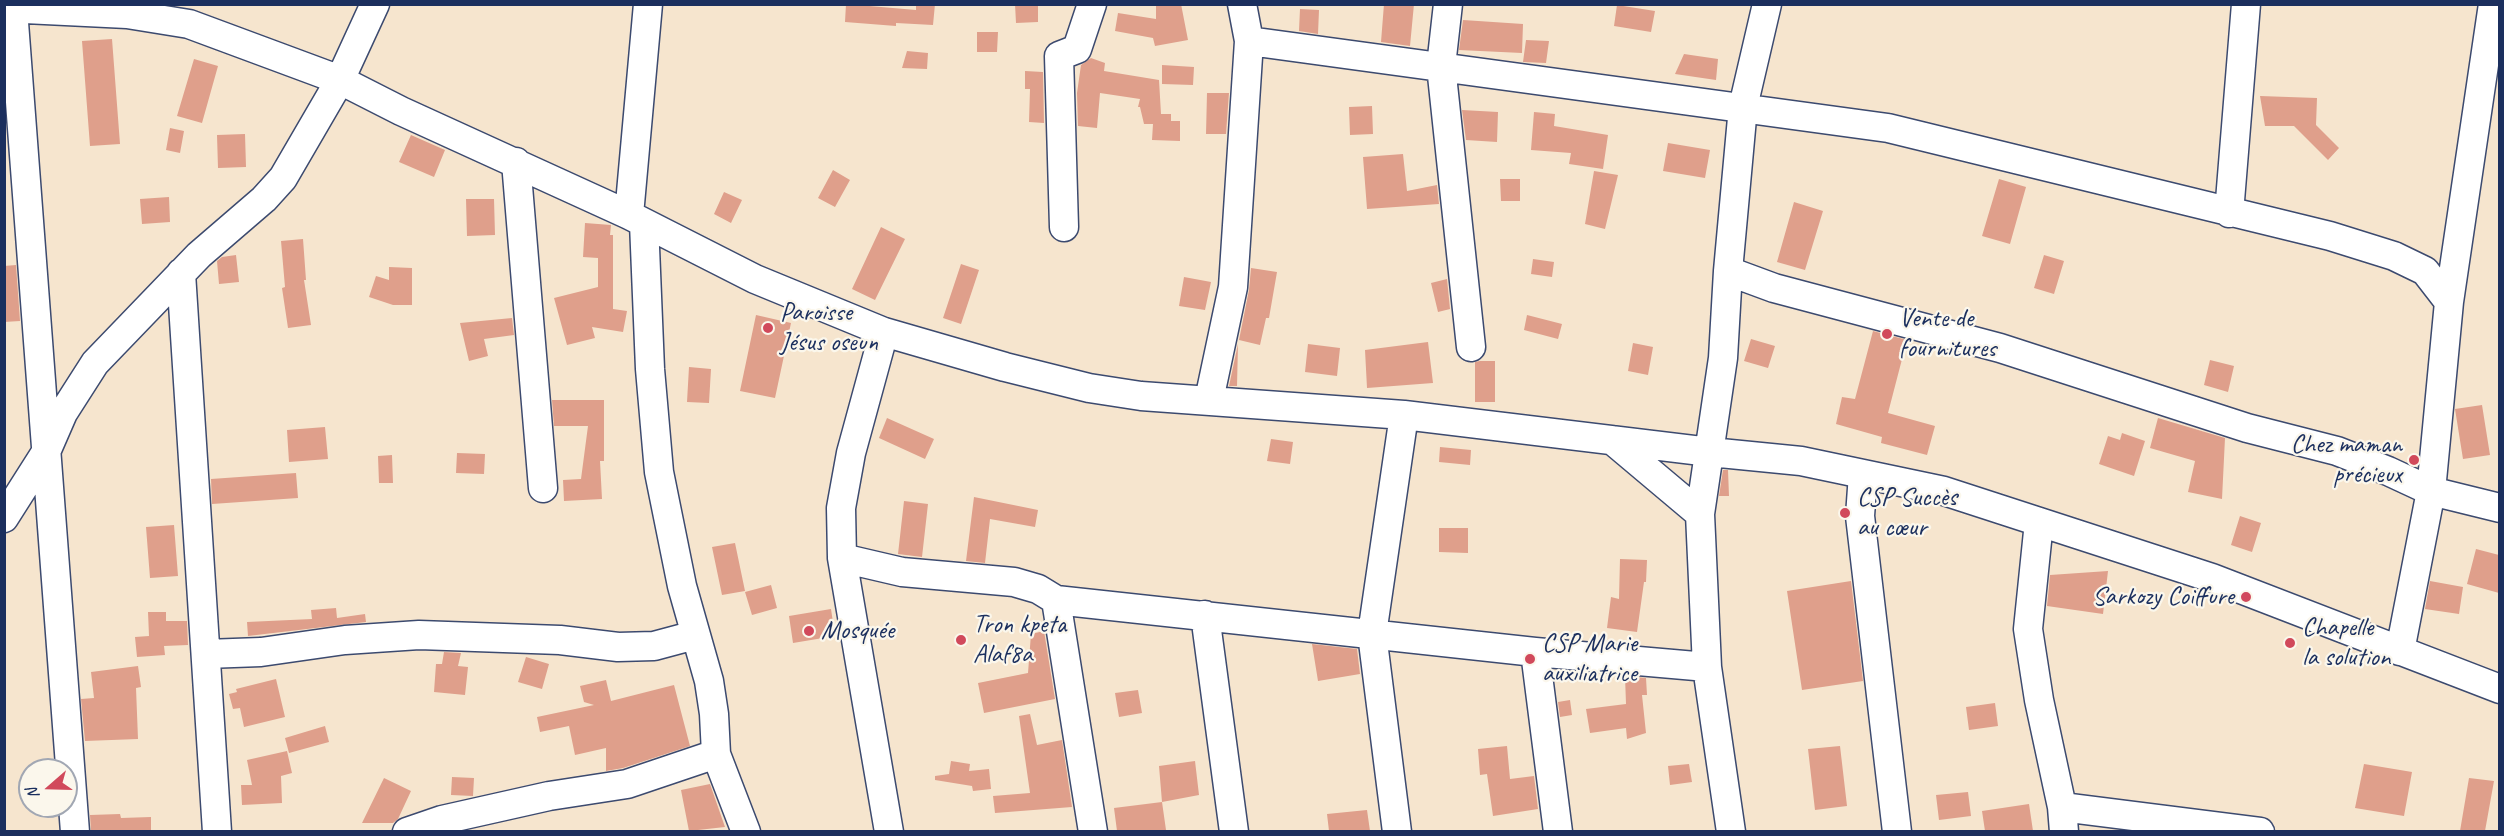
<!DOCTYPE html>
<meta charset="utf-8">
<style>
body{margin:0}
#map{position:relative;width:2504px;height:836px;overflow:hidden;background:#f6e5ce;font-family:Caveat,sans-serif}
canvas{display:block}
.frame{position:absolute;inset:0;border:6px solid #1b2f5e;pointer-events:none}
.north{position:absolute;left:18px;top:758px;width:60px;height:60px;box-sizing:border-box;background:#fbf7ec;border:2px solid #a1a7b3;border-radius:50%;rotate:250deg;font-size:16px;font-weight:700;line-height:24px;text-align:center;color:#1b2f5e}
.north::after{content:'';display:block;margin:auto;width:21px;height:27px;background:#d1495b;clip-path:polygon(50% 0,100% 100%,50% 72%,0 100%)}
</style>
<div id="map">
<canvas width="2504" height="836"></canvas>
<div class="frame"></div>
<div class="north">N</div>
</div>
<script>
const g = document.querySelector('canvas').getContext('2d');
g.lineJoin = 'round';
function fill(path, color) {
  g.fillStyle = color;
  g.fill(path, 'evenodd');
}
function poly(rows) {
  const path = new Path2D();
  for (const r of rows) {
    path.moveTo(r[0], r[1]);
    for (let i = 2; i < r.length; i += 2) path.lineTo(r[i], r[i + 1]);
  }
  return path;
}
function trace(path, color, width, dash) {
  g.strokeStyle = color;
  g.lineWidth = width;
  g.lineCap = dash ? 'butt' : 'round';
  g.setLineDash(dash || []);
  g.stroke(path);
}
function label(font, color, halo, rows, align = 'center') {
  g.font = font + ' Caveat,sans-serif';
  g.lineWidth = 4.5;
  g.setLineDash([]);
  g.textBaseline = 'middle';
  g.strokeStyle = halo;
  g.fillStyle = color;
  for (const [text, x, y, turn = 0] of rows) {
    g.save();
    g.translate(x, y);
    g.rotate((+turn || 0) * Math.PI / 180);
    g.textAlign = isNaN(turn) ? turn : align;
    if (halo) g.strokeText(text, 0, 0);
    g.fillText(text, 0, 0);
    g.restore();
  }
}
fill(poly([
 [846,4,916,10,916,4,935,4,933,25,896,23,896,26,845,22],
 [1015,4,1038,4,1038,22,1016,23],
 [1156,4,1181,4,1188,40,1155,46,1153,38,1115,31,1118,13,1156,19],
 [1384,4,1414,4,1410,46,1381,42],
 [1617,5,1655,11,1651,32,1614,26],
 [1300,9,1319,10,1318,34,1299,31],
 [1463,20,1523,24,1522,53,1459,50],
 [977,32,998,32,997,52,977,52],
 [112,39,120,144,90,146,82,41],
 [1526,40,1549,41,1546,63,1523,62],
 [907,51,928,53,927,69,902,68],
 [1684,54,1718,59,1716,80,1675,74],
 [1091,58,1105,63,1104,71,1159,80,1161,114,1171,114,1171,121,1180,121,1180,141,1152,140,1153,124,1144,124,1140,107,1138,107,1140,99,1100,93,1097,128,1078,126,1077,93,1081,65],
 [194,59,218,66,202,123,177,116],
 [1162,65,1194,67,1193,85,1162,84],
 [1025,71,1043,72,1044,123,1029,122,1030,89,1025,89],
 [1207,93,1229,93,1226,134,1206,134],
 [2260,96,2317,98,2316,125,2339,148,2328,160,2294,126,2265,126],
 [1372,106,1373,134,1350,135,1349,107],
 [1462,110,1498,112,1497,142,1466,140],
 [1534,112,1555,114,1554,126,1608,135,1603,169,1569,164,1571,153,1531,150],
 [170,128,184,131,180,153,166,150],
 [245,134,246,167,218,168,217,135],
 [411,135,445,150,434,177,399,162],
 [1668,143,1710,150,1705,178,1663,171],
 [1403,154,1407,191,1437,185,1439,204,1367,209,1363,157],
 [833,170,850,180,835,207,818,198],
 [1594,171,1618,175,1605,229,1585,224],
 [1500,179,1520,179,1520,201,1501,201],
 [1999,179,2026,187,2010,244,1982,236],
 [724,192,742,200,731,223,714,214],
 [169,197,170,222,142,224,140,199],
 [466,199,494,199,495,235,467,236],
 [1794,202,1823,211,1805,270,1777,262],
 [585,223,611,225,610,235,613,235,613,309,627,311,623,332,592,327,595,338,567,345,554,298,598,287,598,258,583,257],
 [881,227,905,239,875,300,852,289],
 [303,239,306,280,304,280,311,325,288,328,282,288,285,287,281,241],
 [236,255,239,282,219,284,217,261,222,257],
 [2044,255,2064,261,2054,294,2034,288],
 [1533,259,1554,262,1552,277,1531,274],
 [961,264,979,270,961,324,943,318],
 [16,265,20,321,4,322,4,266],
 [389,267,412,268,412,305,393,305,369,297,376,276,389,280],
 [1251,268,1277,272,1269,318,1266,318,1260,345,1239,340,1249,290],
 [1184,277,1211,282,1205,310,1179,306],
 [1447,279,1450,309,1438,312,1431,283],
 [756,315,791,323,775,398,740,391],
 [1527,315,1562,324,1558,339,1524,330],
 [512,318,514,335,484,339,488,356,469,361,460,323],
 [1873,331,1907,340,1888,413,1935,426,1927,455,1881,443,1882,437,1836,424,1842,397,1855,399],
 [1751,339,1775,346,1768,368,1744,361],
 [1428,342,1433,383,1367,388,1365,350],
 [1633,343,1653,347,1648,375,1628,371],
 [1238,344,1237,386,1229,386],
 [1308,344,1340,348,1337,376,1305,372],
 [2210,360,2234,366,2228,392,2204,385],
 [1480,361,1495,361,1495,402,1475,402,1475,362],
 [689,367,711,369,709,403,687,402],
 [552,400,604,400,604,461,600,461,602,499,564,501,563,480,581,479,588,426,554,426],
 [2482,405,2490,455,2463,459,2455,409],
 [887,418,934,439,925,459,879,438],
 [2158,418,2225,438,2222,499,2188,492,2195,461,2150,448],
 [325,427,328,459,289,462,287,430],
 [2122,433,2145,441,2134,476,2099,464,2108,436,2120,440],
 [1271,439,1293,442,1290,464,1267,461],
 [1440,447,1471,450,1470,465,1439,462],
 [457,453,485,454,484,474,456,473],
 [392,455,393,483,379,483,378,456],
 [1723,470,1728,470,1729,496,1719,496],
 [296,473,298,498,212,504,211,479],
 [974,497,1038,510,1035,527,990,519,985,563,966,561],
 [904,501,928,504,922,557,898,554],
 [2240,516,2261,523,2252,552,2231,545],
 [174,525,178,576,150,578,146,527],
 [1439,528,1468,528,1468,553,1439,552],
 [735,543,745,591,722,595,712,547],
 [2476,549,2499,555,2499,593,2467,584],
 [1620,559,1647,560,1646,582,1644,582,1637,632,1607,628,1611,597,1619,599],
 [2108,571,2103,614,2047,606,2050,575],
 [1851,581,1863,681,1802,690,1787,591],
 [2430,581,2463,587,2459,614,2425,609],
 [771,585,777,608,752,615,745,592],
 [336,608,337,618,365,614,366,622,248,636,247,622,312,619,311,610],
 [831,609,835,636,793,643,789,616],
 [148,612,166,612,166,621,187,621,188,645,164,646,165,655,137,657,135,637,149,636],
 [1044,631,1055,699,984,713,978,683,1028,673,1031,634],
 [1312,644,1357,649,1360,674,1318,681],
 [444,652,461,653,458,666,468,667,465,695,434,692,436,664,442,664],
 [526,657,549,664,542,689,518,682],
 [138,666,141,687,136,688,138,739,85,741,81,699,94,698,91,672],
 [1625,676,1646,678,1647,695,1642,695,1646,733,1627,739,1626,728,1590,733,1586,709,1626,704],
 [276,679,285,717,244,727,240,708,233,709,229,694,237,692,236,689],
 [606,680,611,701,674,685,690,746,623,768,606,771,606,748,575,755,569,726,540,732,537,717,594,705,584,702,580,686],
 [1138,690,1142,713,1119,717,1115,693],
 [1570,700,1572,715,1560,717,1558,702],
 [1995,703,1998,726,1969,730,1966,707],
 [1030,714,1037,745,1062,740,1072,807,995,813,993,796,1030,793,1019,716],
 [325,726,329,742,289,753,285,738],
 [1507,746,1510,779,1534,776,1538,809,1493,816,1487,774,1480,775,1478,749],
 [1840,746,1847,806,1815,810,1808,749],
 [287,751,292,773,281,776,282,803,242,805,241,785,252,785,247,760],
 [951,761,970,764,969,771,989,769,991,789,973,791,972,786,935,780,935,776,949,774],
 [1195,761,1199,795,1162,802,1159,766],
 [1689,764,1692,782,1670,785,1668,766],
 [2364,764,2412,772,2404,816,2355,808],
 [452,777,474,778,473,796,451,795],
 [384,778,411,791,398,819,393,823,362,823],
 [2469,778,2494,781,2485,831,2460,831],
 [710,784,725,827,689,831,681,790],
 [1968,792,1971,816,1939,820,1936,795],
 [1162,802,1166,830,1117,831,1114,808],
 [2029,804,2033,831,1985,831,1982,811],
 [1367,810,1370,831,1329,831,1327,814],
 [120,814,121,818,151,817,151,831,91,831,90,815]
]), '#df9f8b');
const minor = poly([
 [1448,4,1441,66,1471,347],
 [4,8,127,14,189,24,340,80,401,111,629,215,755,279,884,332,1005,367,1089,388,1141,396,1404,415,1710,452,1801,461,1944,491,2212,578,2500,689],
 [13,9,75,832],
 [1249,41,1888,128,2330,236,2394,256,2425,271,2449,302],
 [516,162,543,488],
 [2229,213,2246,4],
 [629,215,648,4],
 [644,223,650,369,659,472,682,586,709,681,714,714,716,754,746,832],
 [1064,227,1059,56,1077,49,1092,4],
 [1728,271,1774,288,2000,348,2247,428,2337,451,2388,471,2431,491,2500,508],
 [181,273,217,832],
 [884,332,851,453,841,508,842,558,889,832],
 [1209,400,1233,287,1249,41,1242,4],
 [1612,440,1700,514],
 [1863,474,1860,516,1897,832],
 [4,518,46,452,63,413,95,363,199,255,264,199,283,178,340,80,375,4],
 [2039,522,2028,629,2039,700,2062,807,2064,832],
 [842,558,902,572,1014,582,1038,589,1056,600,1535,652,1707,667],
 [1056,600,1093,832],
 [1205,615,1234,832],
 [2400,651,2431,491,2449,302,2493,4],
 [1535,652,1558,832],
 [206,654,261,652,345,640,419,635,560,640,618,647,654,646,695,635],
 [2062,807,2260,832],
 [407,832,442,820,549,796,627,784,716,754],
 [1397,832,1372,634,1404,415],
 [1731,832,1707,667,1700,514,1723,358,1728,271,1743,107,1767,4]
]);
trace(minor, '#3c4a6f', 31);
trace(minor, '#fff', 28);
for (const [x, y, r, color] of [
 [768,328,6,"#d1495b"],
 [1887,334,6,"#d1495b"],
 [2414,460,6,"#d1495b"],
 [1845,513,6,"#d1495b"],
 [2246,597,6,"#d1495b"],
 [809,631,6,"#d1495b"],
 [961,640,6,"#d1495b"],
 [2290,643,6,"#d1495b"],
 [1530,659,6,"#d1495b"]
]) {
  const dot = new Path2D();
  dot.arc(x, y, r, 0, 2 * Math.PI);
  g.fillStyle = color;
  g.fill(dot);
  trace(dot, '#fbf7ec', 2);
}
label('26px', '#1b2f5e', '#fbf7ec', [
 ["Paroisse",780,313],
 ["Jésus oseun",780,343],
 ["Vente de",1899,319],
 ["fournitures",1899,349],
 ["Chez maman",2402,445,"right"],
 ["précieux",2402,475,"right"],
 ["CSP Succès",1857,498],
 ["au cœur",1857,528],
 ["Sarkozy Coiffure",2234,597,"right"],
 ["Tron kpeta",973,625],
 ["Alaf8a",973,655],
 ["Chapelle",2302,628],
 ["la solution",2302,658],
 ["Mosquée",821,631],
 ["CSP Marie",1542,644],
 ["auxiliatrice",1542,674]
], 'left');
</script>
